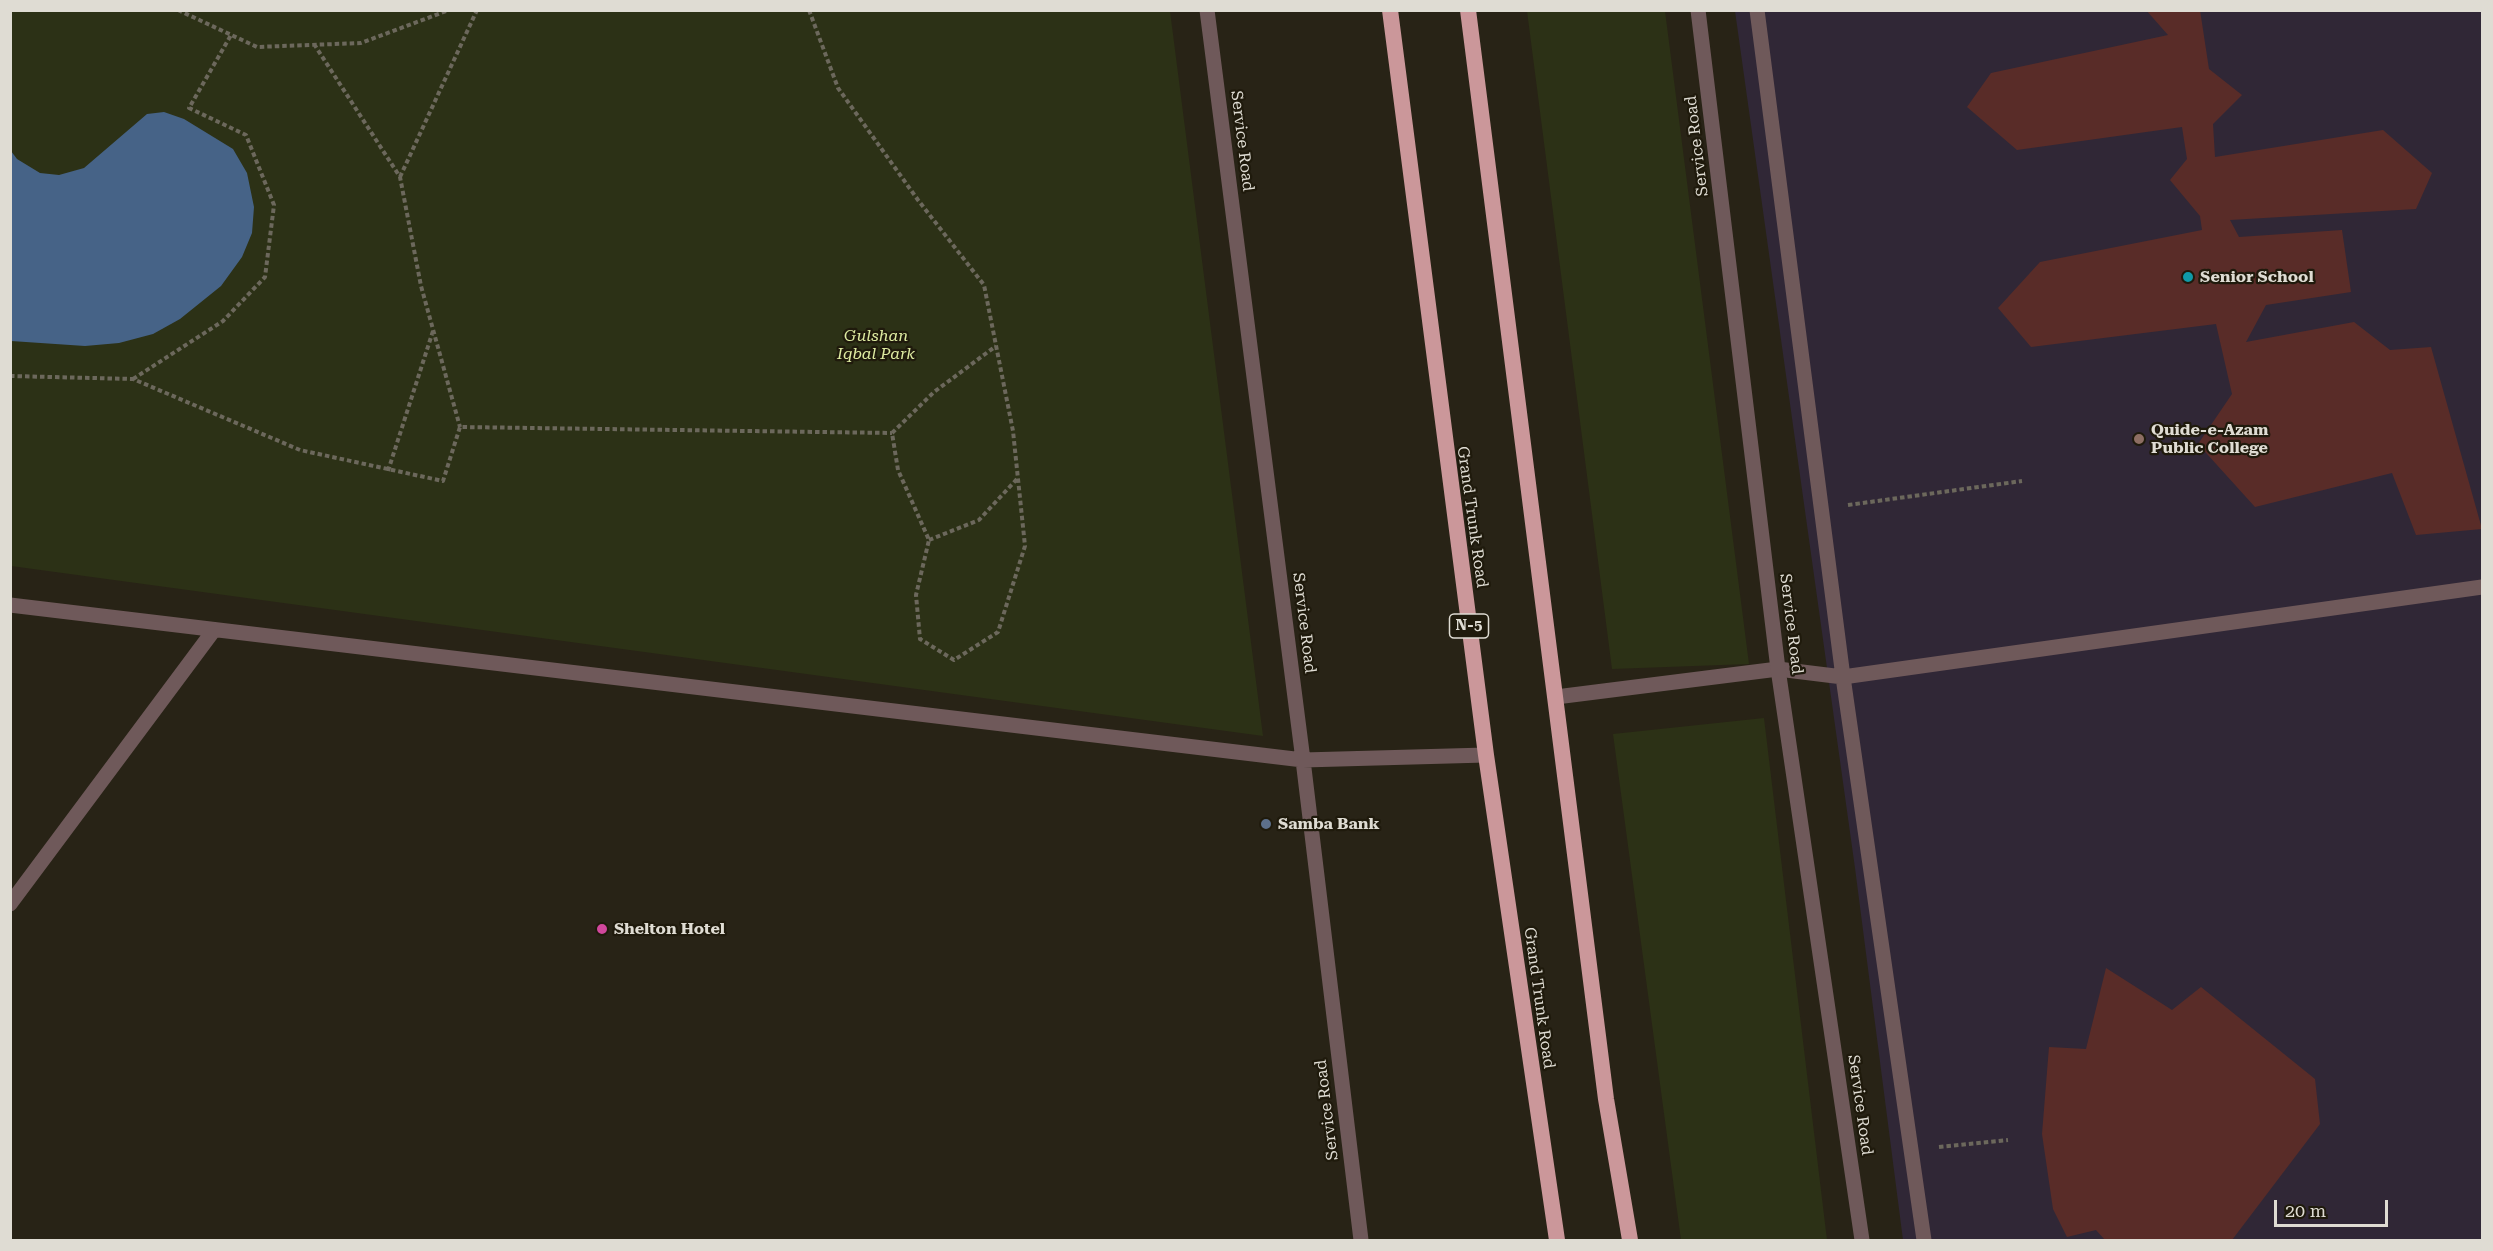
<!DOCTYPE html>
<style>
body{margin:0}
#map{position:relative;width:2493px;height:1251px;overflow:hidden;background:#282316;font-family:"Roboto Serif",serif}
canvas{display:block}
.frame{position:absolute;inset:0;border:12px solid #dfdcd3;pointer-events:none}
.scale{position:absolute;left:2274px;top:1200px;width:114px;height:27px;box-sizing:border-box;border:3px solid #dfdcd3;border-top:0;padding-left:8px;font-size:18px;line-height:21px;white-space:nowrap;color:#dfdcd3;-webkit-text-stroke:4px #1f1a0c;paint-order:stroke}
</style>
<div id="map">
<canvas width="2493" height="1251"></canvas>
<div class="frame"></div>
<div class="scale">20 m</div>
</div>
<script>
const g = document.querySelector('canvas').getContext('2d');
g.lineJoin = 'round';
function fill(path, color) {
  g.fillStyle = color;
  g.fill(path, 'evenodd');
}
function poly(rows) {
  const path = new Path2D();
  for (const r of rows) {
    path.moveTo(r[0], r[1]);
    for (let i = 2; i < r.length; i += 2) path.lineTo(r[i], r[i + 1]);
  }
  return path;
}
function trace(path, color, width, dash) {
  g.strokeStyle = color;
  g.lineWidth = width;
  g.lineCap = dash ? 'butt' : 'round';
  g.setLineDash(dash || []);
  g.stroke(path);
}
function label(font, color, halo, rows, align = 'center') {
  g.font = font + ' "Roboto Serif",serif';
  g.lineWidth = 4.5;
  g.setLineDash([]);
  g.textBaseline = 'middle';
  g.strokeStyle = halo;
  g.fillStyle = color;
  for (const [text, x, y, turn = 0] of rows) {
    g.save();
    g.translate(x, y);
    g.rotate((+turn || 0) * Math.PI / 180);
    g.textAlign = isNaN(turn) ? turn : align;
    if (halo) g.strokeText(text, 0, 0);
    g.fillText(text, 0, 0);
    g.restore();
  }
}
fill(poly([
 [1735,11,2482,11,2482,1240,1903,1240,1855,868]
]), '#302736');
fill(poly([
 [11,11,1170,11,1263,736,11,566],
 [1527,11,1665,11,1749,664,1612,669],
 [1764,718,1827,1240,1681,1240,1613,734]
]), '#2c3116');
fill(poly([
 [164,112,184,119,233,149,247,173,254,207,252,233,242,257,221,286,180,319,153,334,119,343,85,346,11,341,11,151,17,159,40,173,59,175,84,168,147,114]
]), '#466387');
fill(poly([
 [2146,10,2200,10,2209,69,2242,95,2213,124,2215,157,2383,130,2432,173,2416,209,2230,220,2239,237,2342,230,2351,292,2266,305,2246,342,2354,322,2390,350,2431,347,2482,529,2416,535,2392,473,2255,507,2198,444,2232,394,2216,324,2031,347,1998,308,2040,262,2202,230,2200,216,2170,180,2187,159,2182,127,2017,150,1967,107,1991,73,2168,35],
 [2106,968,2172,1010,2201,987,2315,1079,2320,1124,2232,1240,2105,1240,2096,1230,2067,1237,2053,1209,2042,1134,2049,1047,2086,1049]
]), '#592c28');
trace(poly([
 [178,10,257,47,361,43,449,10],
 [809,10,838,88,918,200,984,285,1013,431,1025,546,998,632,954,660,920,639,916,595,929,540,898,470,892,433,934,392,996,346],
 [314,44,400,177,421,286,460,427],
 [400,177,477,10],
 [10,376,133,379,300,450,443,481,460,427,892,433],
 [133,379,223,321,265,277,274,205,246,135,189,108,231,35],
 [388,471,433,331],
 [1848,505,2022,481],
 [929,540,979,520,1017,479],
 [1939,1147,2008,1140]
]), '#6c685c', 4, [4.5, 3]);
trace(poly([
 [1757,10,1843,677,1924,1240],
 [1556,697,1778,669,1843,677,2482,587]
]), '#6f595a', 15);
trace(poly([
 [1207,10,1303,760,1361,1240],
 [1698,10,1778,669,1862,1240],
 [10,605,1303,760,1486,755],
 [10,904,214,630]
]), '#6f595a', 15);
trace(poly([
 [1390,10,1486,755,1557,1240],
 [1468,10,1606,1099,1630,1240]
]), '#cb979a', 16);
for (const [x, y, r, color] of [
 [2188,277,6,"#0f9aa8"],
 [2139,439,6,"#8d6e63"],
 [1266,824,6,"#5c6f8a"],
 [602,929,6,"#d1479c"]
]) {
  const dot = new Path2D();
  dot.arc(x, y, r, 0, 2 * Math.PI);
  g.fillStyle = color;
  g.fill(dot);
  trace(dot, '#1f1a0c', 2);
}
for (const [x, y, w] of [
 [1469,626,39]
]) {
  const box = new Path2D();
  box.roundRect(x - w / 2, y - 12, w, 24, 4.5);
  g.fillStyle = '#1f1a0c';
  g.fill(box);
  trace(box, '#dfdcd3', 1.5);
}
label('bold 15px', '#dfdcd3', null, [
 ["N-5",1469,626]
]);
label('16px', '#dfdcd3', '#1f1a0c', [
 ["Service Road",1242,141,83],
 ["Service Road",1697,146,-97],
 ["Grand Trunk Road",1472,517,82],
 ["Service Road",1304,623,83],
 ["Service Road",1791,624,83],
 ["Grand Trunk Road",1539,998,82],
 ["Service Road",1860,1105,82],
 ["Service Road",1327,1110,-97]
]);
label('bold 16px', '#dfdcd3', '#1f1a0c', [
 ["Senior School",2200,277],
 ["Quide-e-Azam",2151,430],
 ["Public College",2151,448],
 ["Samba Bank",1278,824],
 ["Shelton Hotel",614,929]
], 'left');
label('italic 16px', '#deeba1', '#1f1a0c', [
 ["Gulshan",876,336],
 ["Iqbal Park",876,354]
]);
</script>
